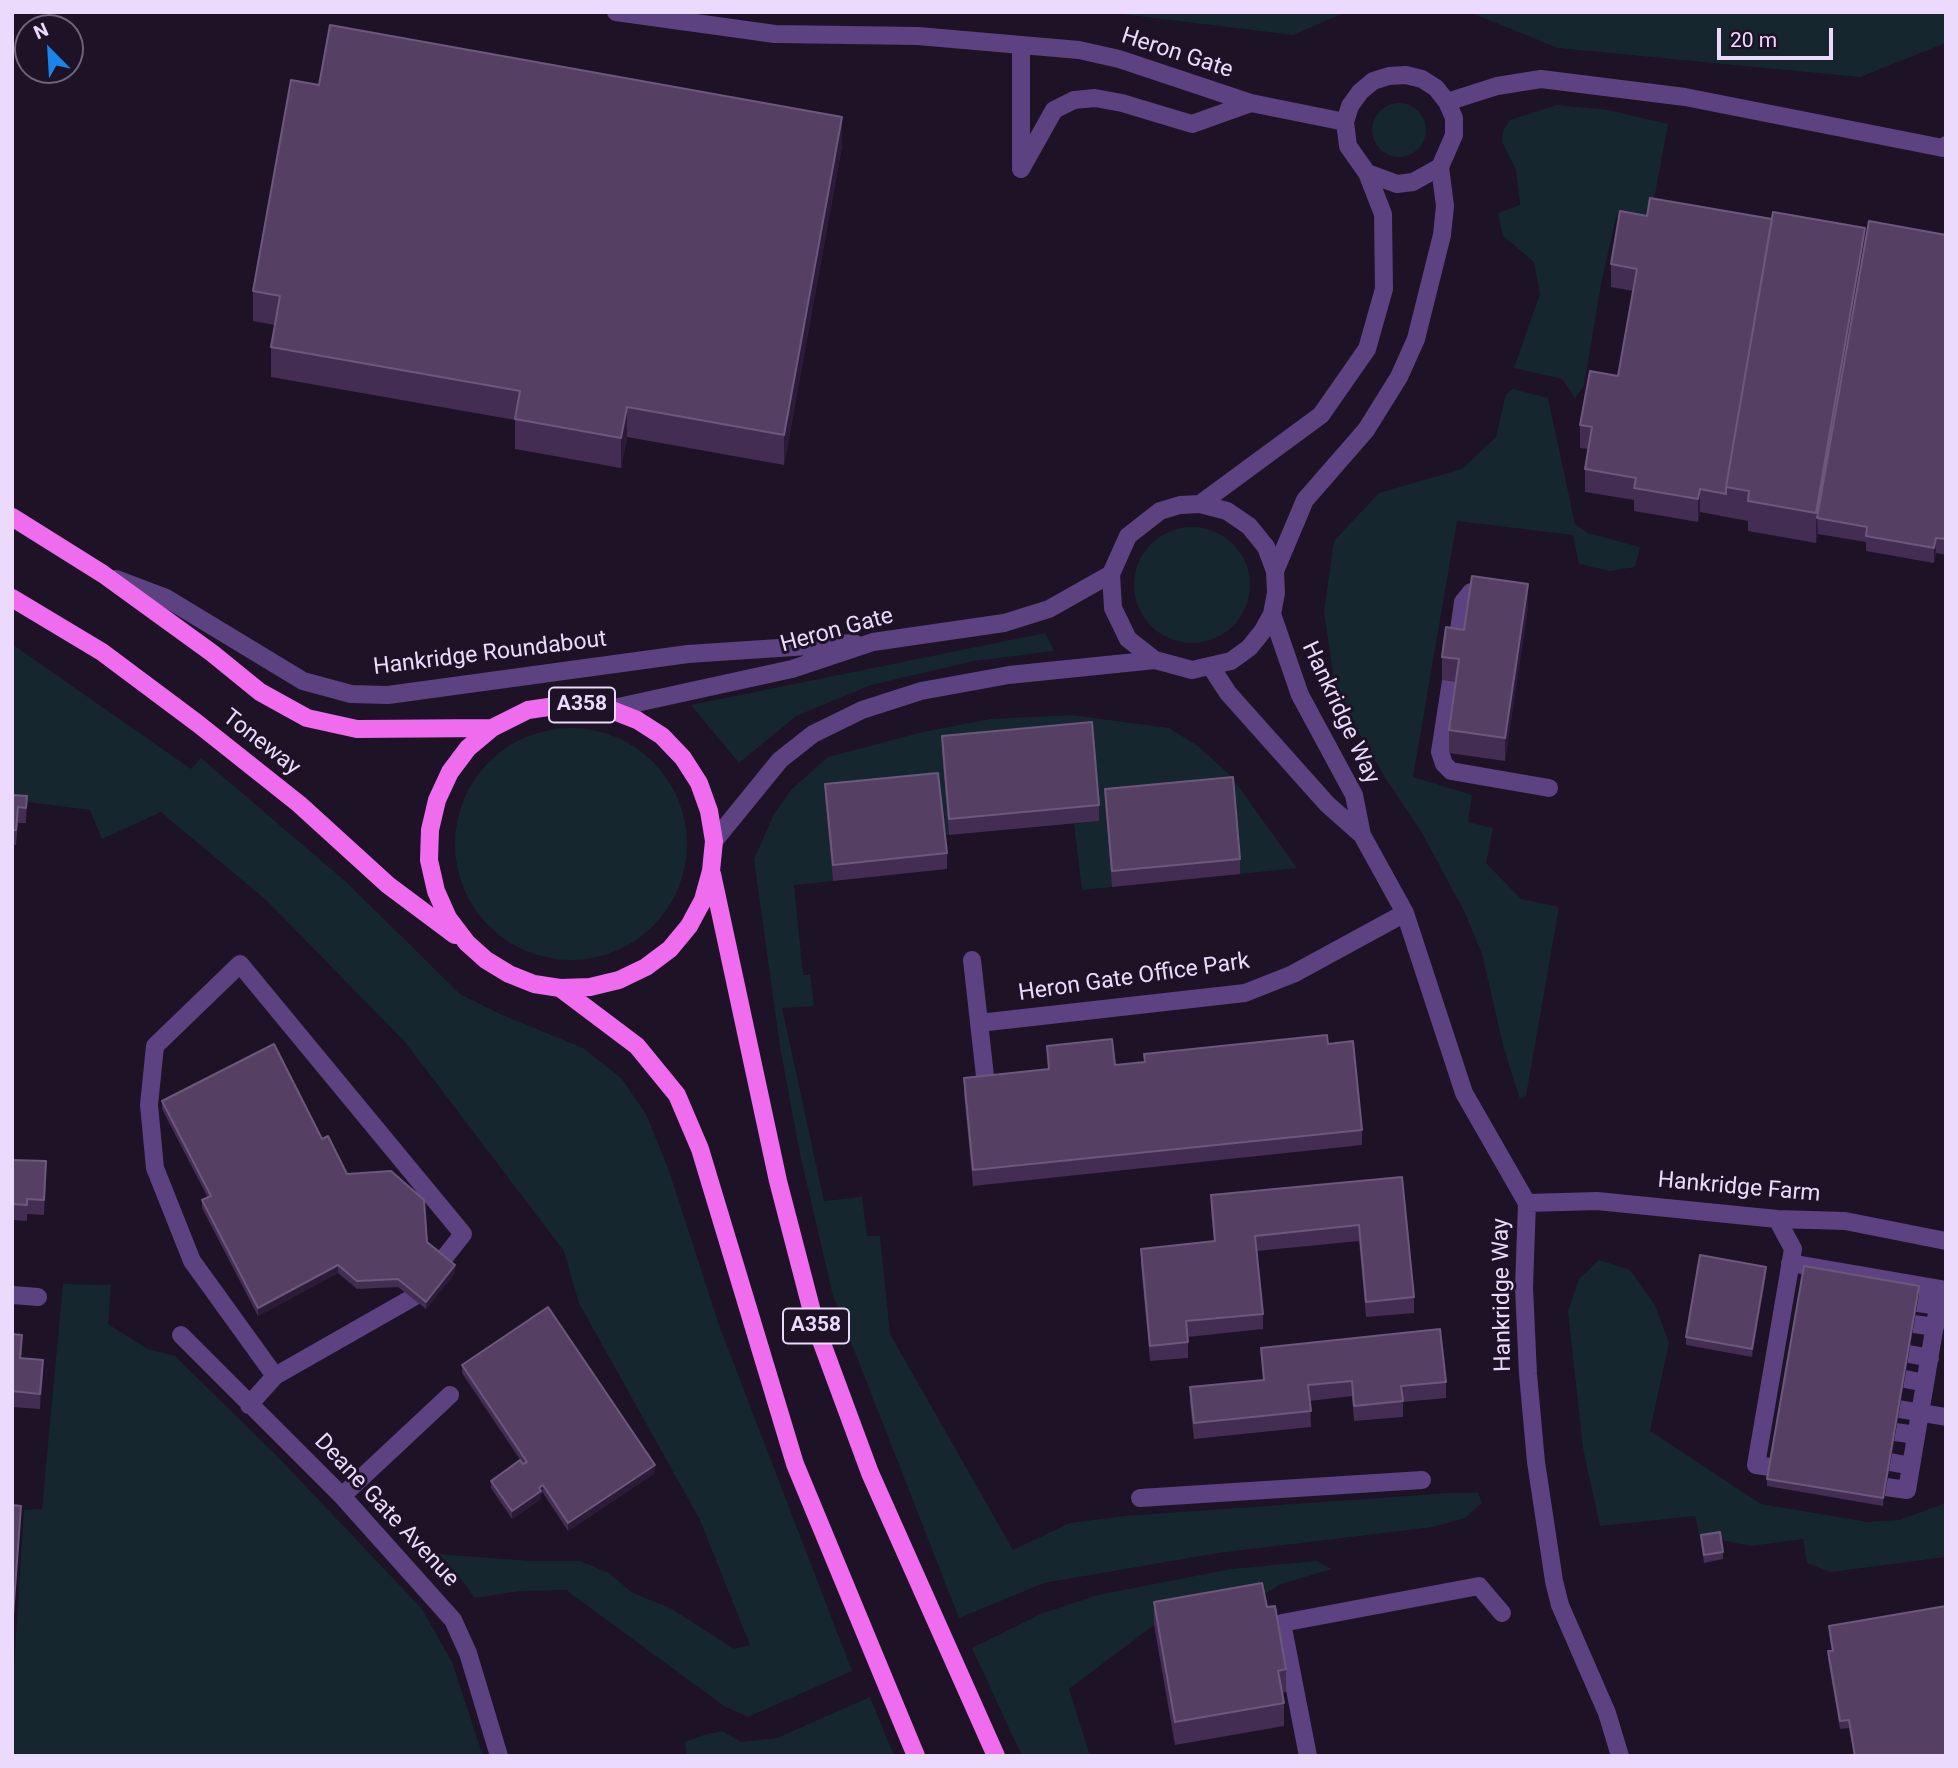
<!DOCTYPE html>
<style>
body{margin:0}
#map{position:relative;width:1958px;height:1768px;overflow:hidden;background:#1d1226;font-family:Roboto,sans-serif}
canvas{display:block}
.frame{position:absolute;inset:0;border:14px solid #ebdafb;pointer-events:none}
.north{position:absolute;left:14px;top:14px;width:70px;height:70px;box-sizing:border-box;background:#1d1226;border:2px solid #6f627b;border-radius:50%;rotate:336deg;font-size:19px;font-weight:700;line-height:28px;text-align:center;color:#ebdafb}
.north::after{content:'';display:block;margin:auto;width:24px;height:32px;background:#1a84e8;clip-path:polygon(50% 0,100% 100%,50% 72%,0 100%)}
.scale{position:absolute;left:1717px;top:28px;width:116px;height:32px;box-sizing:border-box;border:4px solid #ebdafb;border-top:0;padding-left:9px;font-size:21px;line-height:24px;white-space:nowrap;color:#ebdafb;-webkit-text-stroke:5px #1d1226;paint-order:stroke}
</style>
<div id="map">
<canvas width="1958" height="1768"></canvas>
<div class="frame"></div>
<div class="north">N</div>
<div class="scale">20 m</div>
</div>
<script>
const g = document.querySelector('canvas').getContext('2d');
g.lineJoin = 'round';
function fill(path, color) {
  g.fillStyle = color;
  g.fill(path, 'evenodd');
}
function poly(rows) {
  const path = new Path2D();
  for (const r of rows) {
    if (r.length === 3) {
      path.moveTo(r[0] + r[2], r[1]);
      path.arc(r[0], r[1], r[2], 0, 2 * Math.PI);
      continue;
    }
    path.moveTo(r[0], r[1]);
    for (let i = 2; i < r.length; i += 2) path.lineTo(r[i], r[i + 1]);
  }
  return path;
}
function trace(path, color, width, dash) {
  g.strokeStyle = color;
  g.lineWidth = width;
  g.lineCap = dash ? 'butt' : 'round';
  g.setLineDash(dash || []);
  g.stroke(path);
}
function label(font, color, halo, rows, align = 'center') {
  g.font = font + ' Roboto,sans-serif';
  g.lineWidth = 6;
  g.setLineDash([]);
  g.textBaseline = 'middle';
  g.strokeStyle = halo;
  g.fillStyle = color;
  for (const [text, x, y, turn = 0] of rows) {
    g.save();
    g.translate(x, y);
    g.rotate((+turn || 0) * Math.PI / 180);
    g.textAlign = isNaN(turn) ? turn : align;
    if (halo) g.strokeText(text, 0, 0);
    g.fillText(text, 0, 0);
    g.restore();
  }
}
fill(poly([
 [1106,12,1346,12,1293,35],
 [1469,12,1946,12,1946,43,1860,77,1558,48],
 [1399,130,27],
 [1557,105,1608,110,1668,124,1650,221,1616,217,1601,284,1584,386,1575,398,1562,379,1514,368,1540,294,1534,262,1503,236,1498,213,1520,205,1516,170,1502,142,1503,131,1510,120],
 [1513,389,1548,398,1575,524,1588,533,1640,547,1635,567,1610,571,1579,564,1573,535,1457,521,1413,777,1472,795,1468,822,1493,828,1486,863,1521,899,1559,907,1526,1096,1520,1099,1504,1049,1482,954,1465,913,1421,831,1386,779,1336,694,1324,612,1334,541,1379,493,1462,469,1496,437,1506,394],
 [1192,585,58],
 [1045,633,1054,651,974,661,871,685,796,716,739,763,691,705],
 [12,644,191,769,201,758,345,881,460,994,500,1014,583,1048,621,1078,646,1114,668,1168,720,1328,852,1671,748,1717,724,1706,566,1590,520,1591,474,1598,466,1585,438,1554,531,1561,580,1561,609,1573,633,1593,672,1609,734,1649,750,1645,700,1520,579,1303,564,1251,405,1042,266,900,161,812,102,839,90,810,12,800],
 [1071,715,1169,728,1198,746,1231,776,1297,868,1240,874,1232,792,1105,804,1112,887,1082,890,1074,824,1099,821,943,835,825,800,833,881,794,885,803,975,810,975,814,1006,782,1008,824,1201,862,1197,867,1236,880,1236,890,1334,1013,1550,1070,1523,1125,1516,1450,1493,1478,1493,1482,1503,1465,1518,1433,1527,1218,1553,1044,1583,959,1618,833,1296,800,1154,780,1047,754,859,774,814,792,789,828,757,923,732,990,719],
 [571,844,116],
 [1599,1260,1630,1270,1655,1305,1669,1343,1650,1431,1761,1504,1868,1522,1899,1520,1946,1503,1946,1557,1831,1572,1807,1563,1803,1539,1751,1546,1720,1540,1701,1543,1695,1516,1600,1526,1583,1448,1568,1311,1579,1279],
 [63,1284,111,1285,108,1324,148,1349,175,1356,278,1457,422,1609,452,1662,483,1756,12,1756,12,1700,24,1510,42,1509],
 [1317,1561,1332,1569,1281,1584,1255,1600,1154,1625,1069,1689,1090,1756,1022,1756,972,1648,1041,1614,1098,1595,1231,1569],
 [870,1697,894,1756,687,1756,685,1742,704,1735,722,1731,741,1742,777,1738]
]), '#16262f');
trace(poly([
 [616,12,775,34,918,36,1079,50,1119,59,1251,103,1345,122],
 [1447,102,1497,86,1541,79,1685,97,1943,148,1946,145],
 [1021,166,1021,46],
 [1021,169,1054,110,1074,100,1095,98,1122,103,1192,124,1251,103],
 [1200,504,1321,415,1367,349,1384,289,1383,214,1367,173,1348,146,1345,122,1350,106,1360,92,1373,81,1389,76,1406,75,1422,79,1436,88,1447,102,1454,118,1454,135,1440,167,1413,182,1397,184,1367,173],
 [1275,571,1305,500,1366,430,1399,377,1416,339,1442,235,1445,206,1440,167],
 [116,579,166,598,303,681,351,694,388,695,688,654,854,643],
 [1272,614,1300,695,1354,795,1362,835,1405,913,1464,1093,1527,1203,1524,1287,1528,1374,1536,1462,1554,1581,1560,1605,1607,1713,1620,1756],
 [1456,651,1463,602,1471,592,1489,588],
 [1211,667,1228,693,1327,804,1362,835],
 [1451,681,1440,752,1444,764,1451,771,1549,788],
 [609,709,792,669,873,642,1004,623,1049,609,1111,574,1128,536,1160,511,1180,505,1200,504,1227,511,1249,526,1266,547,1275,571,1276,593,1272,614,1262,632,1249,648,1231,661,1192,670,1155,660,1128,639,1113,608,1111,574],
 [714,841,780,760,813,734,862,710,921,691,1009,675,1155,660],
 [972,960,986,1085],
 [979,1023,1245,993,1293,974,1405,913],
 [1527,1203,1597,1201,1777,1219,1845,1221,1946,1241],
 [1790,1263,1941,1289,1907,1490,1886,1487],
 [12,1295,38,1297],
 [1918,1303,1939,1306],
 [1914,1324,1935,1327],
 [181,1335,342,1496,453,1620,468,1653,499,1756],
 [1909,1354,1930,1358],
 [275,1376,412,1298],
 [1905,1379,1925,1383],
 [249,1405,275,1376,192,1261,155,1168,149,1105,155,1046,240,964,463,1234,441,1262],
 [1899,1409,1946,1417],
 [1895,1432,1916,1435],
 [1890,1462,1911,1466],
 [1770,1467,1756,1465,1793,1249,1777,1219],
 [342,1496,450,1395],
 [1140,1498,1422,1480],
 [1308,1756,1282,1623,1479,1586,1502,1613]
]), '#5c4280', 18);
trace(poly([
 [12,517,103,574,212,653,260,692,307,718,357,729,492,728],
 [12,598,102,652,197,723,299,804,388,885,455,935],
 [712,874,778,1181,816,1327,870,1473,996,1756],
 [560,988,590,987,619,980,646,967,670,949,689,926,703,900,711,871,714,841,709,811,699,783,683,758,662,736,637,720,609,709,569,704,528,710,492,728,468,748,450,772,437,800,430,830,429,860,436,891,448,918,467,943,486,960,509,974,534,984,560,988,637,1046,677,1095,700,1149,795,1464,916,1756]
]), '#f06cef', 18);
fill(poly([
 [319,85,842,146,784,465,627,437,621,468,515,449,515,420,271,377,271,347,275,325,253,321,253,291],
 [1647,216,1865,241,1946,235,1946,555,1936,553,1934,563,1866,551,1866,542,1818,534,1816,543,1748,531,1748,521,1700,512,1698,522,1634,511,1634,500,1585,492,1585,469,1588,449,1580,448,1580,425,1618,376,1633,291,1611,287,1611,264],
 [1528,607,1505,761,1449,753,1449,730,1456,682,1442,680,1442,657,1464,630],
 [942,736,1099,805,1099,821,949,835,942,751],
 [825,784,947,853,947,869,833,881,825,800],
 [1105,789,1240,859,1240,874,1112,887,1105,804],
 [12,795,27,796,26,823,18,823,16,845,12,845],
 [1328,1044,1362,1130,1362,1145,973,1186,964,1094,964,1078,1048,1069,1047,1046,1115,1065,1144,1062,1144,1054],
 [162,1101,322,1139,347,1174,427,1242,455,1273,426,1309,398,1287,357,1289,338,1273,258,1316,202,1208,202,1200,208,1198,162,1109],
 [12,1159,46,1177,44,1215,27,1214,27,1221,12,1220],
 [1402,1177,1414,1297,1414,1313,1366,1317,1359,1241,1257,1251,1263,1314,1263,1329,1188,1337,1188,1358,1150,1361,1141,1265,1141,1249,1214,1242,1211,1211,1211,1195],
 [1766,1275,1752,1357,1686,1345,1686,1337],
 [1919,1294,1883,1506,1767,1486,1767,1479],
 [12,1334,22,1351,21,1359,43,1376,40,1409,12,1407],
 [1261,1348,1446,1382,1446,1398,1403,1402,1403,1417,1354,1421,1352,1396,1310,1401,1311,1427,1194,1439,1190,1403,1190,1387,1263,1380],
 [462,1365,655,1473,568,1531,543,1493,541,1494,541,1499,512,1519,491,1488,491,1481,523,1464,462,1373],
 [1701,1535,1723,1552,1723,1559,1704,1563,1701,1543],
 [1154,1602,1267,1607,1286,1669,1286,1692,1282,1693,1284,1703,1284,1726,1175,1745,1154,1625],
 [1829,1626,1946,1756,1854,1756,1849,1728,1840,1729,1828,1659,1828,1651,1832,1651,1829,1634]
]), '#432d52');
fill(poly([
 [842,117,842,146,784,465,784,435],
 [1865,228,1865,258,1817,518,1818,534,1816,543,1816,513],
 [627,407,627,437,621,468,621,438],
 [1700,489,1700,512,1698,522,1698,499],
 [1936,538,1936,553,1934,563,1934,548],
 [1528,584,1528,607,1505,761,1505,738],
 [46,1161,46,1177,44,1215,44,1200],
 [338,1265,338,1273,258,1316,258,1308],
 [455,1265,455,1273,426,1309,426,1302],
 [1766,1267,1766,1275,1752,1357,1752,1349],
 [1919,1286,1919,1294,1883,1506,1883,1498],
 [43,1360,43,1376,40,1409,40,1394],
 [655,1465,655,1473,568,1531,568,1523],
 [543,1485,543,1493,541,1494,541,1499,512,1519,512,1511]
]), '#2c1a39');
const building = poly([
 [330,25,842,117,784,435,627,407,621,438,515,419,520,391,271,347,280,296,253,291,291,80,319,85,330,25],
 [1650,198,1772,219,1726,487,1726,494,1700,489,1698,499,1634,488,1636,478,1585,469,1592,427,1580,425,1590,371,1618,376,1637,269,1611,264,1620,211,1647,216,1650,198],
 [1773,212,1865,228,1816,513,1748,501,1749,491,1726,487,1773,212],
 [1869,221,1946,235,1946,539,1936,538,1934,548,1866,536,1867,527,1817,518,1869,221],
 [1472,576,1528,584,1505,738,1449,730,1459,659,1442,657,1446,627,1464,630,1472,576],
 [1092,722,1099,805,949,819,942,736,1092,722],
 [938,773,947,853,833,865,825,784,938,773],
 [1233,777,1240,859,1112,871,1105,789,1233,777],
 [12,795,27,796,26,808,18,807,16,830,12,830,12,795],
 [1327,1035,1328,1044,1353,1041,1362,1130,973,1170,964,1078,1049,1069,1047,1046,1112,1039,1115,1065,1145,1062,1144,1054,1327,1035],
 [274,1044,322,1139,328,1136,347,1174,391,1171,424,1200,427,1242,455,1265,426,1302,398,1279,357,1281,338,1265,258,1308,202,1200,211,1196,162,1101,274,1044],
 [12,1160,46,1161,44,1200,27,1199,27,1205,12,1204,12,1160],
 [1402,1177,1414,1297,1366,1302,1359,1225,1255,1236,1263,1314,1186,1321,1188,1342,1150,1346,1141,1249,1215,1241,1211,1195,1402,1177],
 [1700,1255,1766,1267,1752,1349,1686,1337,1700,1255],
 [1804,1266,1919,1286,1883,1498,1767,1479,1804,1266],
 [548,1307,655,1465,568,1523,543,1485,539,1488,541,1491,512,1511,491,1481,520,1460,523,1464,527,1462,462,1365,548,1307],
 [1440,1329,1446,1382,1401,1386,1403,1401,1354,1406,1352,1381,1308,1385,1311,1411,1194,1423,1190,1387,1264,1380,1261,1348,1440,1329],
 [12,1334,22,1335,20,1358,43,1360,40,1394,12,1391,12,1334],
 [12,1505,21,1506,12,1630,12,1505],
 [1720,1532,1723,1552,1704,1555,1701,1535,1720,1532],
 [1262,1583,1267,1607,1275,1606,1286,1669,1278,1671,1284,1703,1175,1722,1154,1602,1262,1583],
 [1946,1606,1946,1756,1855,1756,1849,1720,1840,1721,1828,1651,1833,1651,1829,1626,1946,1606]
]);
fill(building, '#554064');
trace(building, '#6c587c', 2);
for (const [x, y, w] of [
 [582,705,66],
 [816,1326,66]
]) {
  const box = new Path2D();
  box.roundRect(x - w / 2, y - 17.5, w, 35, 5);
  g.fillStyle = '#1d1226';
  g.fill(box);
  trace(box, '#ebdafb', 2);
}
label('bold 21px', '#ebdafb', null, [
 ["A358",582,705],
 ["A358",816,1326]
]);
label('23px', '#ebdafb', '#1d1226', [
 ["Heron Gate",1177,54,18],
 ["Heron Gate",837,631,-15],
 ["Hankridge Roundabout",490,654,-7],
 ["Hankridge Way",1340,713,65],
 ["Toneway",261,743,38],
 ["Heron Gate Office Park",1134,978,-8],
 ["Hankridge Farm",1739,1188,5],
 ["Hankridge Way",1503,1295,-91],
 ["Deane Gate Avenue",386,1511,47]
]);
</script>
